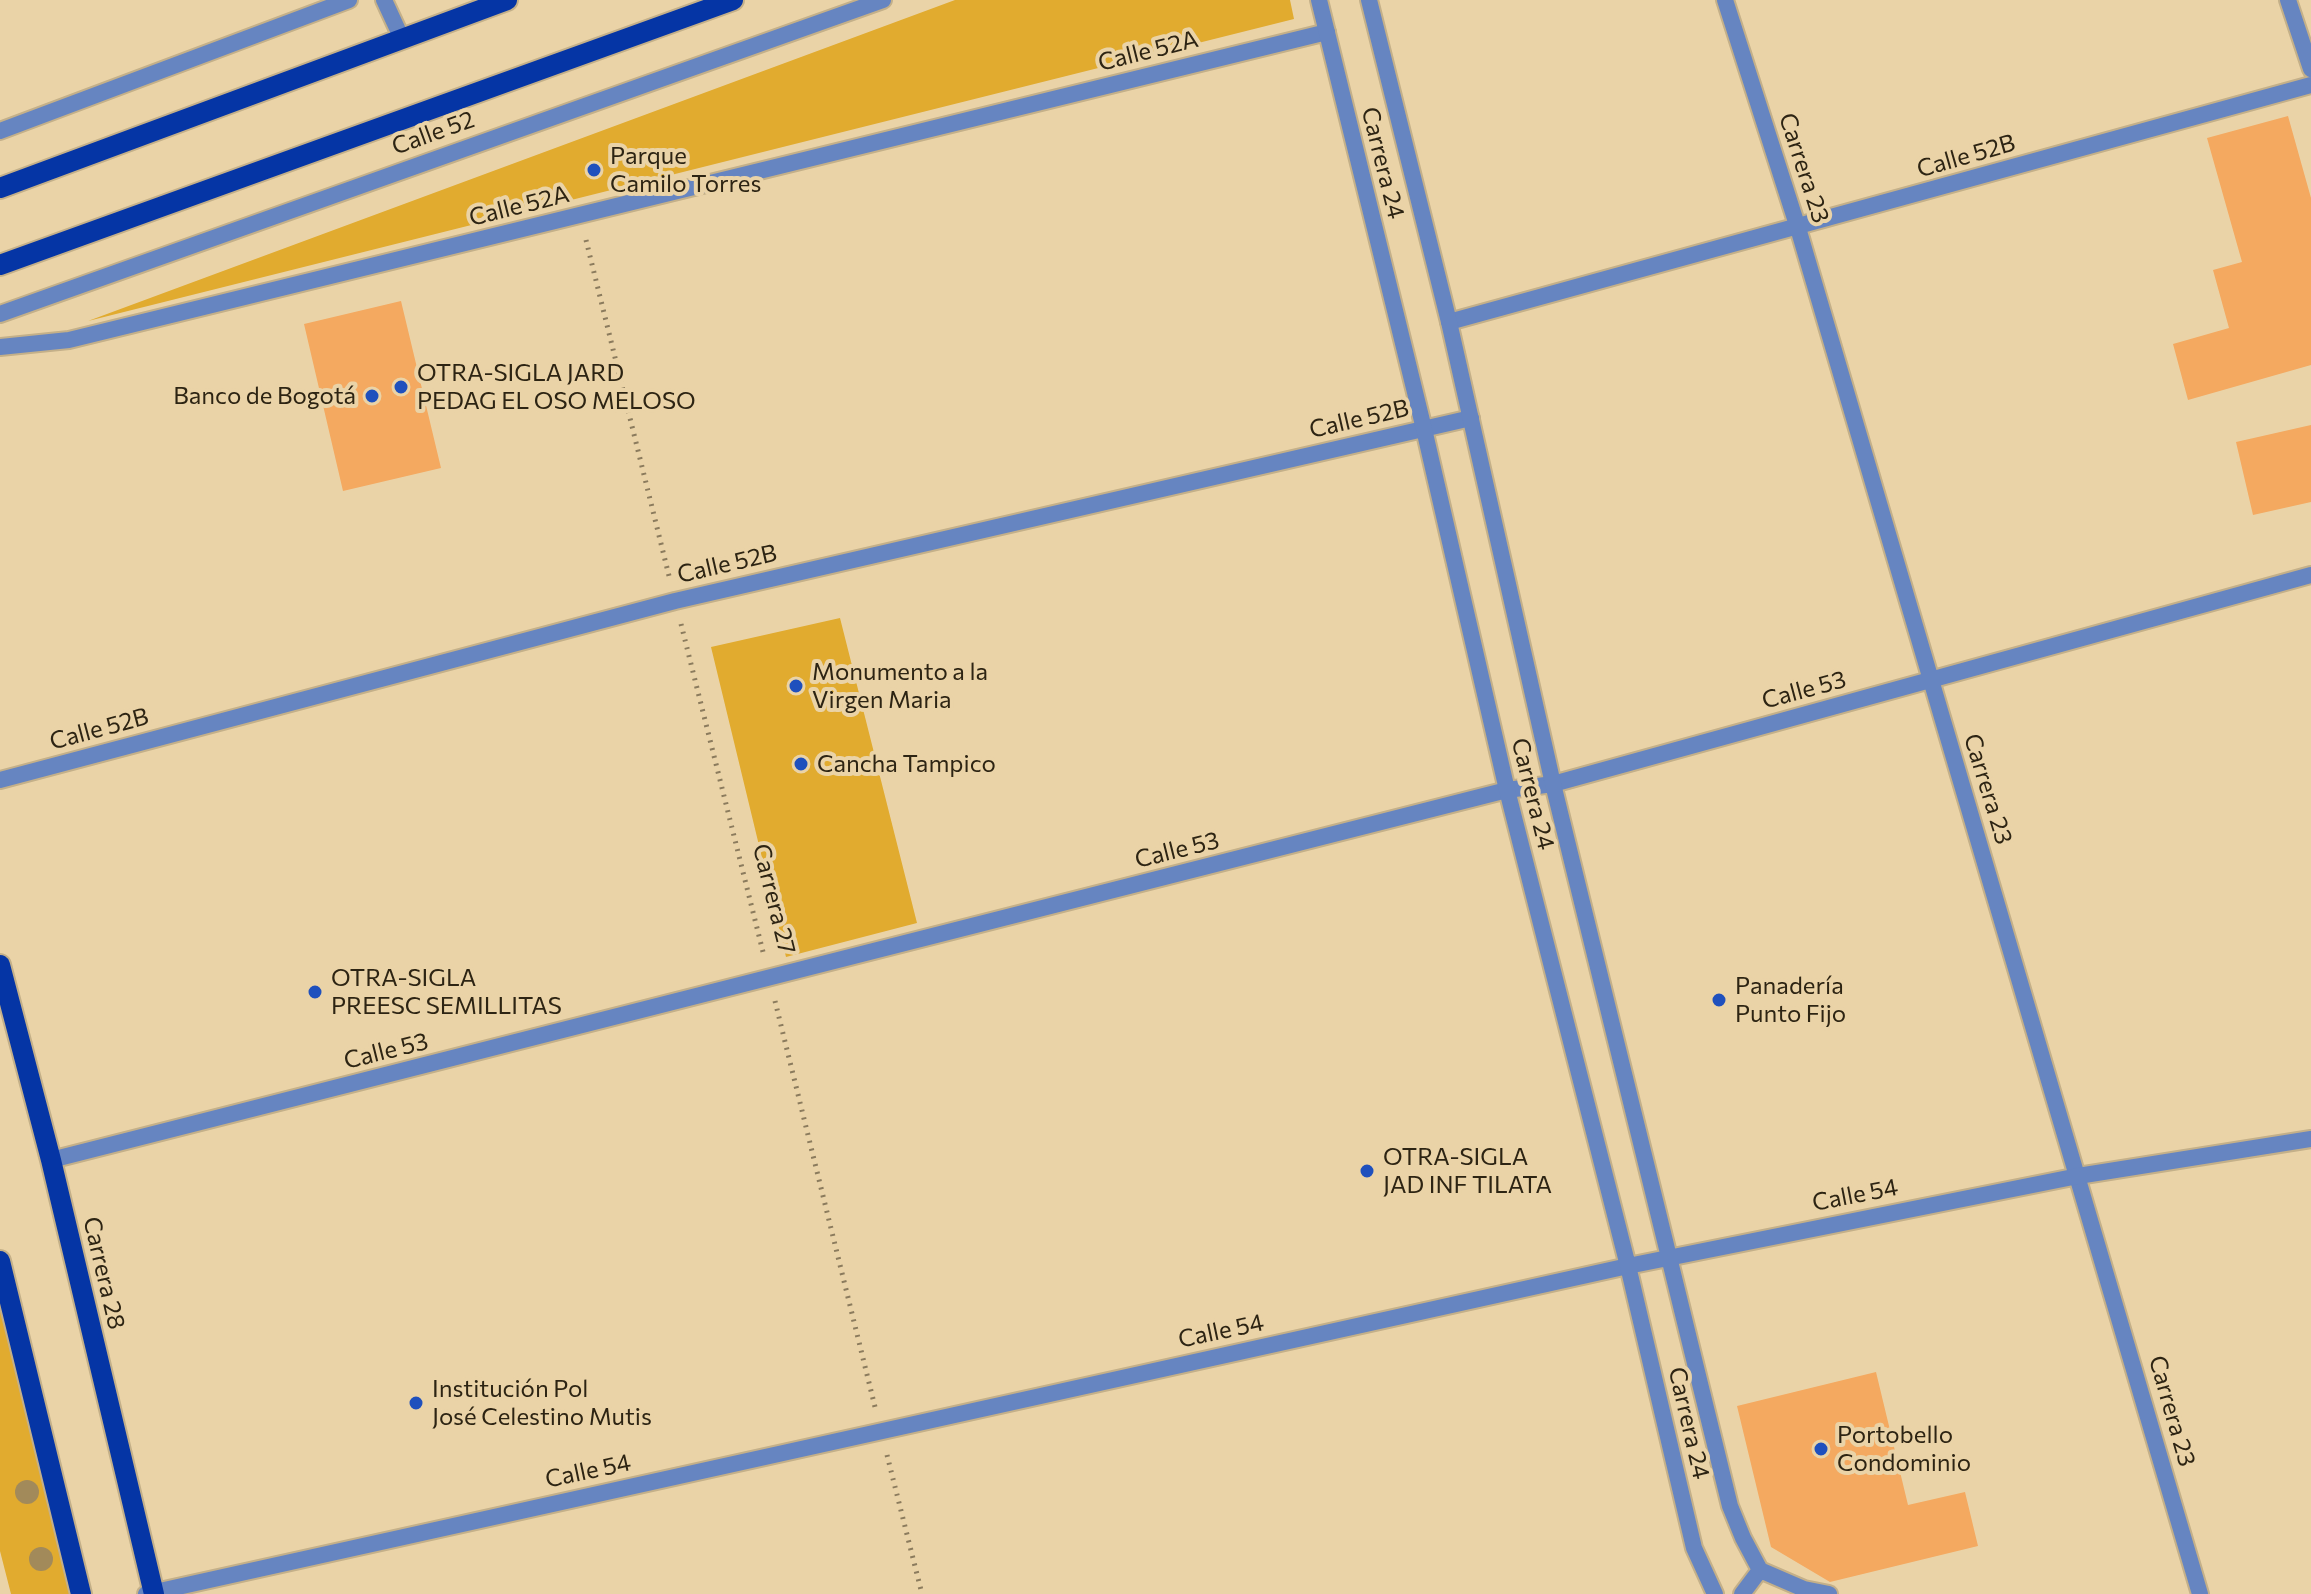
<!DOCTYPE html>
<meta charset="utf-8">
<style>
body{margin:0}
canvas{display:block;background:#ead3a7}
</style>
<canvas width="2311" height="1594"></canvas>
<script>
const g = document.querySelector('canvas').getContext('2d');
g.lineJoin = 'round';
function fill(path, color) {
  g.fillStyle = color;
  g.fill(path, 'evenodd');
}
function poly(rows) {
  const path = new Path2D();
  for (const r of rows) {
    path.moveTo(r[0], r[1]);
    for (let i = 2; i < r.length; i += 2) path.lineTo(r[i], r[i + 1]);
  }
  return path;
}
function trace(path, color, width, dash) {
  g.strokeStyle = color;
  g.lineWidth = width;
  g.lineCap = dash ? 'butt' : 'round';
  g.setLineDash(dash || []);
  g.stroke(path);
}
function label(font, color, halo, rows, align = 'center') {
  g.font = font + ' Commissioner,sans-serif';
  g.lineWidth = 8;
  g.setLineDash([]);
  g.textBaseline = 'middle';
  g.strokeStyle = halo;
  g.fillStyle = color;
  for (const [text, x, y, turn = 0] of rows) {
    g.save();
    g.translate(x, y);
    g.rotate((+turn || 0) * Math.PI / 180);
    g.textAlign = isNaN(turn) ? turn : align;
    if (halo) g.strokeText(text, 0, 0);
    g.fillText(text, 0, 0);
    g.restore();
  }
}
fill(poly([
 [955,0,1290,0,1294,19,88,321],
 [840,618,917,923,786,957,711,647],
 [0,1260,83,1594,11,1594,0,1551]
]), '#e1ab2f');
fill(poly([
 [2288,116,2311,198,2311,365,2188,400,2173,344,2229,328,2213,270,2242,262,2207,138],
 [401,301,441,468,343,491,304,324],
 [2311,425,2311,502,2253,515,2236,442],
 [1876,1372,1908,1505,1965,1492,1978,1546,1830,1582,1771,1547,1737,1406]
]), '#f4a960');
const minor = poly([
 [384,0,402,39],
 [1725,0,1798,228,2200,1594],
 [2288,0,2311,69],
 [1449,322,2311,85],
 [0,347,69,340,1327,32],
 [0,780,675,601,1471,418],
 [51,1160,1507,790,1553,784,2311,575],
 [146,1594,1628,1266]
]);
const tertiary = poly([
 [1319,0,1424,429,1507,790,1628,1266,1694,1548,1715,1594],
 [1369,0,1449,322,1553,784,1730,1506,1743,1538,1760,1570,1804,1589,1829,1594],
 [0,131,349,0],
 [0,314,883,0],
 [1628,1266,2078,1176,2311,1139],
 [1742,1594,1760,1570]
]);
const primary = poly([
 [0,188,507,0],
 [0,265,733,0],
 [0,965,51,1160,154,1594],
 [0,1261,81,1594]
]);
trace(minor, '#c4b089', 20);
trace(tertiary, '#c4b089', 20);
trace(primary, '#c4b089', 24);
trace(poly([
 [586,240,669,576],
 [681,624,763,952],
 [775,1001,875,1407],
 [887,1455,922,1594]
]), '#8b7b5d', 5, [2, 6]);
trace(minor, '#6685c1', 16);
trace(tertiary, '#6685c1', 16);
trace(primary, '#0535a5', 20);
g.fillStyle = '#a28a5a';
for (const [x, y] of [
 [27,1492],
 [41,1559]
]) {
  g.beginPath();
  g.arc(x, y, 12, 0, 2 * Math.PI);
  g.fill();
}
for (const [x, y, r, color] of [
 [594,170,8,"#1f50bd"],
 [401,387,8,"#1f50bd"],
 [372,396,8,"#1f50bd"],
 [796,686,8,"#1f50bd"],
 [801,764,8,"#1f50bd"],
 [315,992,8,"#1f50bd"],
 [1719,1000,8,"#1f50bd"],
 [1367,1171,8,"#1f50bd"],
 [416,1403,8,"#1f50bd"],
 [1821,1449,8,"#1f50bd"]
]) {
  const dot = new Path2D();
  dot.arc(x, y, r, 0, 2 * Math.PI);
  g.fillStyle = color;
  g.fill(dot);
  trace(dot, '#ead3a7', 3);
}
label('24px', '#2d2413', '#ead3a7', [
 ["Calle 52A",1148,51,-14],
 ["Calle 52",433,133,-20],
 ["Calle 52B",1966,156,-16],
 ["Carrera 24",1383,163,76],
 ["Carrera 23",1804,168,72],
 ["Calle 52A",519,206,-14],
 ["Calle 52B",1359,419,-13],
 ["Calle 52B",727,564,-13],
 ["Calle 53",1804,690,-15],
 ["Calle 52B",99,729,-15],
 ["Carrera 23",1988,789,73],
 ["Carrera 24",1533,794,76],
 ["Calle 53",1177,850,-14],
 ["Carrera 27",774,899,76],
 ["Calle 53",386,1051,-14],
 ["Calle 54",1855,1195,-11],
 ["Carrera 28",104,1273,77],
 ["Calle 54",1221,1331,-12],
 ["Carrera 23",2172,1411,74],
 ["Carrera 24",1689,1423,77],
 ["Calle 54",588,1471,-12]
]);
label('24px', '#2d2413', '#ead3a7', [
 ["Parque",610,156],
 ["Camilo Torres",610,184],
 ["OTRA-SIGLA JARD",417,373],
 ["PEDAG EL OSO MELOSO",417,401],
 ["Banco de Bogotá",356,396,"right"],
 ["Monumento a la",812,672],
 ["Virgen Maria",812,700],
 ["Cancha Tampico",817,764],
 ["OTRA-SIGLA",331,978],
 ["PREESC SEMILLITAS",331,1006],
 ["Panadería",1735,986],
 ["Punto Fijo",1735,1014],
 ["OTRA-SIGLA",1383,1157],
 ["JAD INF TILATA",1383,1185],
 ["Institución Pol",432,1389],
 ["José Celestino Mutis",432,1417],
 ["Portobello",1837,1435],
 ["Condominio",1837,1463]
], 'left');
</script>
